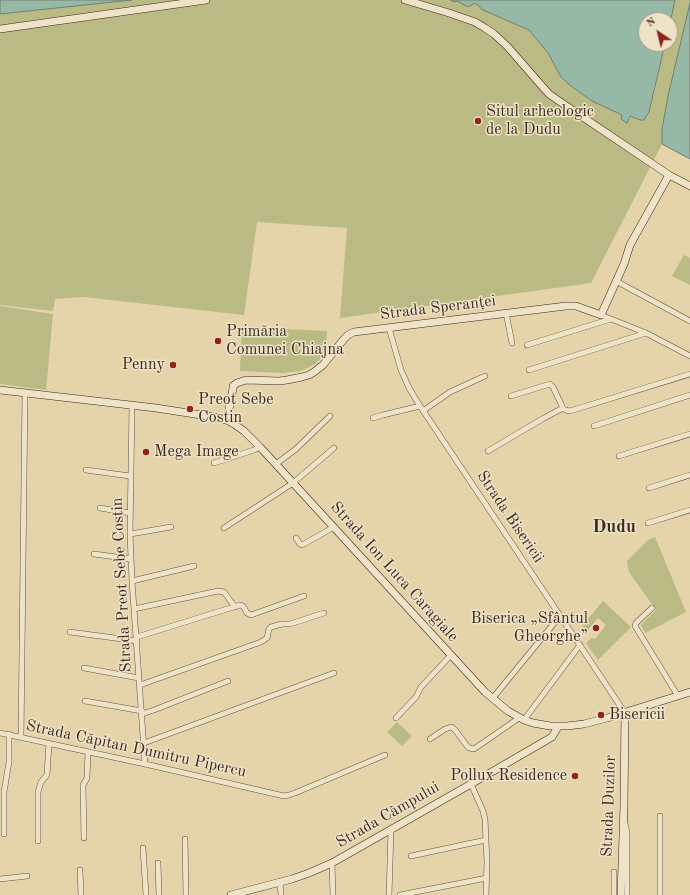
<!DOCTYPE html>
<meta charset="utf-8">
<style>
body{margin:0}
#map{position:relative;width:690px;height:895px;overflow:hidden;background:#e5d3a9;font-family:"Old Standard TT",serif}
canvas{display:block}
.north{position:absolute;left:638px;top:12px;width:40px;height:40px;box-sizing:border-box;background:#eee2c7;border:1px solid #a69883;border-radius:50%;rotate:325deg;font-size:11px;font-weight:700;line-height:16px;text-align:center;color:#3b281e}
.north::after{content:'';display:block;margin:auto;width:14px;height:18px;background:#8f2418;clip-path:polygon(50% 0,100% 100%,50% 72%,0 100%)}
</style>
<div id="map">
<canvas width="690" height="895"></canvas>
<div class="north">N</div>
</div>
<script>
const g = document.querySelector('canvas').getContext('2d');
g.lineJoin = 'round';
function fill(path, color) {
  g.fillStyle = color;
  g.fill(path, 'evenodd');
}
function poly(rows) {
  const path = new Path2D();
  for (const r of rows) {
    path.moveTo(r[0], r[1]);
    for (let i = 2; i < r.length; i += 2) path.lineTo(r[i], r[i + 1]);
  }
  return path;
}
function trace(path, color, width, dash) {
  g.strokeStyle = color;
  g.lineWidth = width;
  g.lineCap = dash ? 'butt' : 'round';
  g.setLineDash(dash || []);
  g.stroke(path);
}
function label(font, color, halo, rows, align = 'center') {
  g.font = font + ' "Old Standard TT",serif';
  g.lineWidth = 3;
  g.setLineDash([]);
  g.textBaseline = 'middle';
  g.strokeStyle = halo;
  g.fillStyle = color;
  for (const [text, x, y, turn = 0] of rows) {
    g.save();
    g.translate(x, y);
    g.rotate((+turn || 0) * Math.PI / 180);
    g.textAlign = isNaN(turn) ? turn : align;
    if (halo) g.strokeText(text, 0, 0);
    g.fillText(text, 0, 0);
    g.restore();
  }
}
fill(poly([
 [132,0,451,0,454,1,457,1,468,7,475,3,483,10,529,30,548,53,561,77,592,101,622,115,630,116,640,120,653,98,665,44,670,44,670,24,675,0,690,0,690,3,668,96,662,129,662,144,591,283,340,318,347,228,257,222,244,315,84,297,55,299,53,311,0,305,0,14],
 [684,255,690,258,690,285,672,276],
 [0,306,53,314,46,390,0,384],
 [242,327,327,331,326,346,324,353,320,359,315,364,301,371,283,373,240,371],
 [655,537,686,612,645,633,641,625,656,610,629,572,627,561,648,540],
 [603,601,631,627,598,660,586,643,592,638,595,639,606,625,598,618,587,631,582,626],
 [397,722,412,736,402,746,387,732]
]), '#babb84');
const water = poly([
 [0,0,132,0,0,14,0,0],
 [451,0,675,0,670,24,670,20,646,20,646,44,665,44,649,112,644,120,640,120,630,116,627,123,621,119,622,115,592,101,571,86,561,77,548,53,529,30,483,10,475,3,468,7,457,1,454,2,451,0],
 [690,3,690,159,662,144,662,129,668,96,690,3]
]);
fill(water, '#96b8a7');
trace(water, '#727e70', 1);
const street = poly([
 [616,281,690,321],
 [506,313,512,343],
 [601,315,646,333,690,356],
 [389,328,401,370,409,388,420,406,625,713],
 [527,345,611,319],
 [529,370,646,333],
 [511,396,550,384,553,387,563,408,565,410,570,411,690,374],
 [132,406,130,534,132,581,145,764],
 [423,411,450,392,485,376],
 [373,418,383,415,420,406],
 [594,426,690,395],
 [488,451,544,418,563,408],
 [619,456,690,434],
 [214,463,254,450,260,447],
 [276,464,296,449,330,416],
 [86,470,130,476],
 [649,488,690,475],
 [100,508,130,513],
 [648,523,690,510],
 [224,528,293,483,334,448],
 [130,534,171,527],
 [296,538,300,544,302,545,334,527],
 [94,554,131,559],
 [132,581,194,566],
 [652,608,636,623,635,626,678,696],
 [134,609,218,591,224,592,235,607],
 [70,632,137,641],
 [137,637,240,605,243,606,247,613,251,615,304,596],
 [84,668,139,678],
 [140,685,261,642,267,638,269,629,271,627,282,624,290,624,324,613],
 [492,699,560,616],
 [85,701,142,711],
 [142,714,154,710,228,681],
 [396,718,416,697,421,687,451,655],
 [524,720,580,645],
 [0,733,145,764,284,796,289,795,295,793,385,755],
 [21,737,25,393],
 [430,739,445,729,451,727,453,728,456,731,467,746,469,748,474,749,519,718],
 [144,743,334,673],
 [471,784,483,811,485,819,487,862,486,895],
 [660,816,660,895],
 [625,823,627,833,627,895],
 [4,834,4,792,9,762,9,734],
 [84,838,83,785,87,778,88,752],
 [185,839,186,895],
 [38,841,38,792,41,782,47,775,49,743],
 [143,848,146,895],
 [411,856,486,840],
 [158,863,159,895],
 [332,863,333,895],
 [80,870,81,895],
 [0,879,27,876],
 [280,882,281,895],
 [389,895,391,830],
 [400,895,487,878],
 [614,895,614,872]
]);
const secondary = poly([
 [405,0,449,13,475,22,485,28,494,34,507,46,541,85,549,94,559,101,669,175,690,186],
 [0,29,206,0],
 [0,390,156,408,214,417,227,420,234,424,244,431,260,447,485,692,508,711,524,720,533,723,550,726,567,726,584,724,607,718,690,692],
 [227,420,233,388,233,386,237,383,246,380,279,381,287,380,302,377,309,375,314,372,323,365,344,339,348,335,354,332,566,306,576,306,601,315,624,264,630,245,669,175],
 [231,895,292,879,309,873,332,863,471,784,552,737,558,727],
 [621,895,624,805,625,713]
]);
trace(street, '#665341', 6);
trace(secondary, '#3b281e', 8);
trace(street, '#eee2c7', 5);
trace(secondary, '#eee2c7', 7);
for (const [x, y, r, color] of [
 [478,121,4,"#8f2418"],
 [218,341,4,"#8f2418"],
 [173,365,4,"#8f2418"],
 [190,409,4,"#8f2418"],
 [146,452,4,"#8f2418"],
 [596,628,4,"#8f2418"],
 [601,715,4,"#8f2418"],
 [575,776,4,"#8f2418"]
]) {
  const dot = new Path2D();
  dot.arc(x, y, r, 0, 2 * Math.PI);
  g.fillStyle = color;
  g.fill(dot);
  trace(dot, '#eee2c7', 1.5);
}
label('16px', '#3b281e', '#eee2c7', [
 ["Situl arheologic",486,112],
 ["de la Dudu",486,130],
 ["Primăria",226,332],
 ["Comunei Chiajna",226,350],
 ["Penny",165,365,"right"],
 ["Preot Sebe",198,400],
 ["Costin",198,418],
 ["Mega Image",154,452],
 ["Biserica „Sfântul",588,619,"right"],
 ["Gheorghe”",588,637,"right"],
 ["Bisericii",609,715],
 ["Pollux Residence",567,776,"right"]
], 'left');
label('16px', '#3b281e', '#eee2c7', [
 ["Strada Speranței",438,308,-7],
 ["Strada Bisericii",510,517,56],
 ["Strada Ion Luca Caragiale",394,572,48],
 ["Strada Preot Sebe Costin",122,585,-93],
 ["Strada Căpitan Dumitru Pipercu",136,749,12],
 ["Strada Duzilor",609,806,-88],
 ["Strada Câmpului",388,815,-30]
]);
label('bold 18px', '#3b281e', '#eee2c7', [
 ["Dudu",614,527]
]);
</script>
